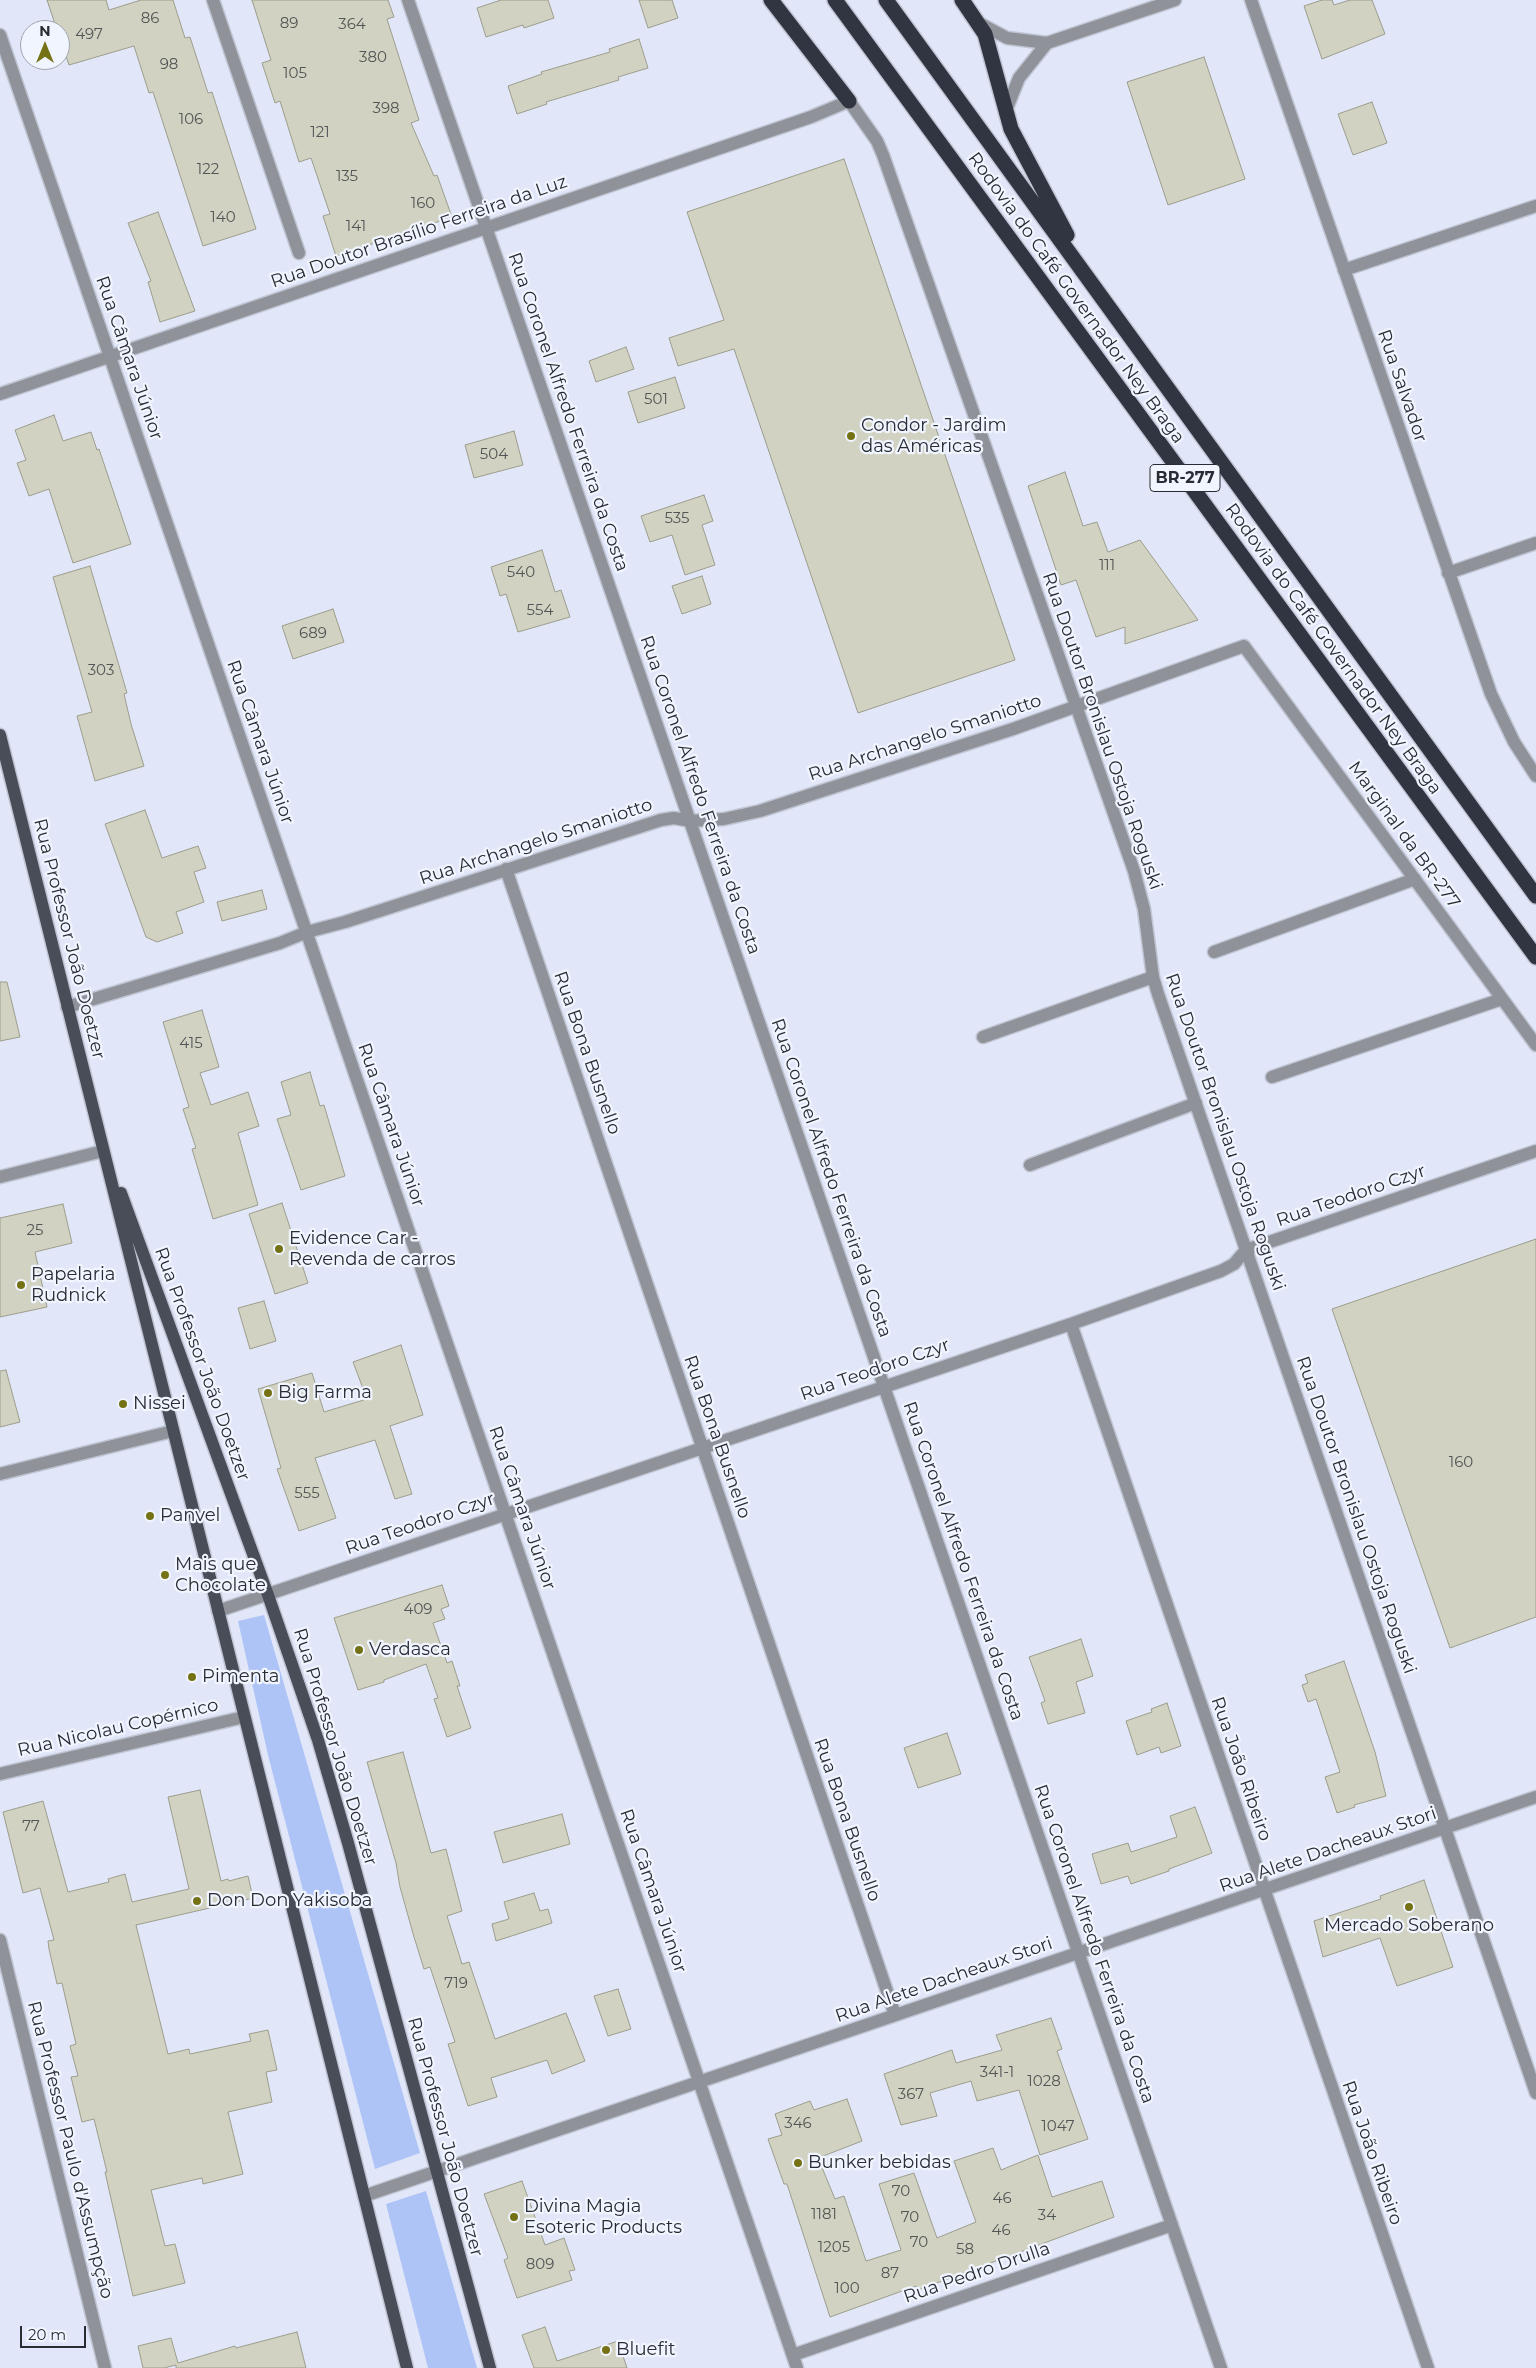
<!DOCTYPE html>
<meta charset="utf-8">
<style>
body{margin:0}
#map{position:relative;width:1536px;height:2368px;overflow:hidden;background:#e1e7f8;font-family:Montserrat,sans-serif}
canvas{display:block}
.north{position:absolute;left:20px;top:20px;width:50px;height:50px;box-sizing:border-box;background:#f0f5ff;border:1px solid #a0a5ad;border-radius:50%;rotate:0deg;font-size:14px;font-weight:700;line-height:20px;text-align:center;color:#292c32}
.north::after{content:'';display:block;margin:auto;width:18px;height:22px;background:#747215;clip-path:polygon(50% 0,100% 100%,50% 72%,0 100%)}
.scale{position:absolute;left:20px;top:2326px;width:66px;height:22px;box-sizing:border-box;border:2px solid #292c32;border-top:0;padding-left:6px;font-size:15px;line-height:18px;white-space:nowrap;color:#292c32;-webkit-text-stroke:4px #f0f5ff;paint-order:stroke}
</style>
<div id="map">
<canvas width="1536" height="2368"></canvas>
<div class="north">N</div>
<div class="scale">20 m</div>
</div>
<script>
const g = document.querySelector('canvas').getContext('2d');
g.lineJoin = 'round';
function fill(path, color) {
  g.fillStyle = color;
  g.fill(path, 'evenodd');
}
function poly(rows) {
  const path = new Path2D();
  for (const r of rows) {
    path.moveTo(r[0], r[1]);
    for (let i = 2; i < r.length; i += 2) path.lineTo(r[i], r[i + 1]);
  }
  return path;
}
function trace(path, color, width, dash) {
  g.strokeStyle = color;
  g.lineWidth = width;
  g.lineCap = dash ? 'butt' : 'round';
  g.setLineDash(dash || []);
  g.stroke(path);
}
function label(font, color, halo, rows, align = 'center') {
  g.font = font + ' Montserrat,sans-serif';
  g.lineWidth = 4.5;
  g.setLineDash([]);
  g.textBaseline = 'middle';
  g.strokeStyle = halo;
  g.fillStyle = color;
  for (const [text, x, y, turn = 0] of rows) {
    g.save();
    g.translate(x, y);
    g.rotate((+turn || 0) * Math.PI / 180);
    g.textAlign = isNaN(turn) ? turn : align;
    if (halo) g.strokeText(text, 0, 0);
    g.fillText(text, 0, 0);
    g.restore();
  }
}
fill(poly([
 [264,1615,420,2153,375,2169,268,1755,238,1621],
 [426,2191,477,2368,428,2368,386,2204]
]), '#afc4f6');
const building = poly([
 [47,0,106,0,109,10,141,0,173,0,185,38,190,37,208,93,212,92,256,229,203,246,153,92,149,93,134,46,69,65,60,39,60,30,57,30,47,0],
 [252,0,388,0,394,17,387,19,419,120,411,123,434,176,437,175,452,217,336,256,323,216,330,214,311,158,299,162,280,101,275,103,262,63,271,60,252,0],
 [501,0,548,0,554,18,524,28,523,25,486,37,477,8,501,0],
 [639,0,672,0,678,18,648,28,639,0],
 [1322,0,1332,0,1334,5,1350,0,1372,0,1385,34,1322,59,1304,6,1322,0],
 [639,39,648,68,618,77,619,80,546,102,547,104,517,114,508,86,542,74,541,72,610,52,609,49,639,39],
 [1204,57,1245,179,1168,205,1127,82,1204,57],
 [1372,102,1387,143,1353,155,1338,114,1372,102],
 [844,159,1015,660,858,713,734,349,678,366,669,338,724,320,687,212,844,159],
 [158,212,195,311,160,322,148,282,151,281,128,223,158,212],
 [626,347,634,369,596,382,589,361,626,347],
 [675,377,685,408,638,423,628,392,675,377],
 [54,415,63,441,91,432,97,450,99,449,131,544,73,563,49,489,29,496,17,463,26,460,15,430,54,415],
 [514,431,523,465,474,478,465,445,514,431],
 [1065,472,1083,526,1097,522,1108,552,1140,540,1198,620,1125,644,1125,627,1096,637,1076,580,1061,585,1028,486,1065,472],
 [704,495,713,521,702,525,715,565,685,575,672,535,650,542,641,516,704,495],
 [542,550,555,592,561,590,570,617,518,632,506,594,500,596,491,567,542,550],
 [90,566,127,693,124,694,131,724,144,766,95,781,77,716,92,712,53,577,90,566],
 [702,576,711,604,682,614,672,586,702,576],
 [333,609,344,642,293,659,282,626,333,609],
 [145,810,162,858,198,846,206,868,194,872,204,902,176,912,183,933,157,942,146,937,105,824,145,810],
 [262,890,267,909,222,921,217,902,262,890],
 [0,982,7,982,20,1037,0,1041,0,982],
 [202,1010,219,1067,200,1073,211,1105,248,1092,259,1126,238,1133,258,1205,213,1219,192,1149,196,1148,183,1109,189,1107,163,1022,202,1010],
 [310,1072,320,1106,324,1105,345,1176,301,1190,277,1119,291,1115,281,1082,310,1072],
 [282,1203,308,1283,275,1294,249,1214,282,1203],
 [63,1204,72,1243,35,1252,47,1307,0,1317,0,1218,63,1204],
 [1536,1239,1536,1617,1450,1648,1332,1309,1536,1239],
 [264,1301,276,1341,250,1349,238,1308,264,1301],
 [401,1345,423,1415,390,1426,412,1494,395,1499,375,1440,315,1458,336,1518,299,1531,277,1469,281,1468,258,1389,312,1373,324,1412,367,1399,353,1362,401,1345],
 [6,1370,20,1422,0,1427,0,1371,6,1370],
 [442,1585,449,1606,441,1609,445,1619,433,1623,447,1663,452,1661,460,1686,457,1686,471,1728,447,1737,434,1699,438,1698,426,1664,384,1680,384,1682,358,1690,334,1618,442,1585],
 [1081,1639,1093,1676,1076,1682,1085,1713,1048,1724,1041,1703,1045,1701,1029,1657,1081,1639],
 [1344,1661,1375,1752,1386,1796,1354,1805,1355,1807,1337,1813,1325,1777,1340,1772,1316,1699,1308,1702,1302,1685,1308,1683,1305,1675,1344,1661],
 [1167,1703,1181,1746,1161,1753,1159,1747,1137,1755,1126,1721,1152,1712,1151,1709,1167,1703],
 [947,1733,961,1774,918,1788,904,1748,947,1733],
 [403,1752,431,1853,446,1849,462,1911,447,1916,462,1964,469,1962,495,2039,566,2013,585,2061,552,2074,547,2060,491,2078,497,2097,468,2106,448,2044,455,2042,430,1967,424,1969,414,1937,400,1887,396,1863,367,1762,403,1752],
 [200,1790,221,1881,228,1879,229,1881,248,1876,253,1898,136,1925,168,2054,189,2049,190,2054,251,2041,249,2034,268,2030,277,2070,266,2072,272,2102,228,2112,243,2174,203,2184,202,2178,151,2190,165,2246,175,2244,185,2283,133,2296,105,2172,107,2172,94,2119,82,2122,71,2077,78,2076,70,2046,76,2044,62,1983,57,1984,49,1949,48,1941,54,1940,40,1888,23,1893,3,1812,43,1801,68,1892,109,1882,108,1879,125,1874,132,1902,189,1889,168,1797,200,1790],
 [1195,1807,1212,1853,1169,1869,1169,1871,1131,1884,1128,1876,1101,1884,1092,1854,1128,1843,1131,1852,1177,1837,1170,1816,1195,1807],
 [562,1814,570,1844,503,1863,494,1832,562,1814],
 [1424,1880,1453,1967,1397,1986,1380,1938,1323,1957,1314,1921,1381,1899,1380,1896,1424,1880],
 [534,1893,540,1911,548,1909,552,1923,496,1941,492,1924,509,1919,504,1902,534,1893],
 [618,1989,631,2029,608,2036,594,1996,618,1989],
 [1051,2018,1062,2049,1057,2051,1088,2139,1040,2155,1019,2090,977,2101,971,2081,930,2093,937,2116,901,2125,884,2074,952,2050,956,2063,1002,2050,996,2035,1051,2018],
 [847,2099,862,2141,818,2158,835,2199,844,2196,866,2261,901,2250,879,2184,914,2173,937,2238,976,2222,954,2161,993,2148,1001,2170,1038,2155,1052,2197,1102,2181,1114,2217,918,2290,916,2286,830,2317,787,2184,784,2184,768,2139,782,2135,775,2114,810,2101,814,2110,847,2099],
 [522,2181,545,2245,564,2238,575,2270,569,2271,572,2280,517,2298,504,2260,508,2258,484,2194,522,2181],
 [545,2327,557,2361,618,2341,627,2368,534,2368,522,2335,545,2327],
 [297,2332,306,2368,176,2368,176,2365,164,2368,143,2368,138,2346,171,2338,178,2363,235,2346,236,2348,297,2332]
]);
fill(building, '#d1d2c1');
trace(building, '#9c9d8c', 1);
const minor = poly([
 [213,0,299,253],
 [408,0,1221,2368],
 [1251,0,1491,694,1514,742,1536,776],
 [979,23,1007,38,1047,43,1175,0],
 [0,35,797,2368],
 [1005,113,1019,78,1047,43],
 [1344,270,1536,206],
 [0,394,811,117,849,101,877,141,883,155,1134,871,1144,909,1153,977,1158,994,1536,2093],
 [1448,573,1536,543],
 [506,869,895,2015],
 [1214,952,1415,879],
 [67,1007,280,943,307,932,345,922,661,820,674,818,690,821,724,819,760,811,1013,729,1244,646,1536,1045],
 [983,1037,1153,977],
 [1272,1077,1502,999],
 [1030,1165,1196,1103],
 [0,1177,103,1151],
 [1071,1324,1428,2368],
 [0,1474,173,1431],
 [218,1611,1071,1324,1221,1271,1234,1264,1246,1250,1536,1151],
 [0,1774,244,1717],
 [0,1940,105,2368],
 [364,2196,1536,1797],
 [793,2355,1172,2225]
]);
const major = poly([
 [0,735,407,2368],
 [121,1193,268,1595,318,1740,348,1843,490,2368]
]);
const highway = poly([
 [771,0,849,101],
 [835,0,1536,957],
 [886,0,1536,896],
 [962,0,985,34,1011,129,1067,235]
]);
trace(minor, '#c0c5d4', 15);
trace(major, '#c0c5d4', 15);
trace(highway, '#c0c5d4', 18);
trace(minor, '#8f9298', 12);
trace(major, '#484d58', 12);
trace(highway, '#303541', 15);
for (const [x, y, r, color] of [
 [851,436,5,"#747215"],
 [279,1249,5,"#747215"],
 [21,1285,5,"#747215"],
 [268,1393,5,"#747215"],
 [123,1404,5,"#747215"],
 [150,1516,5,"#747215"],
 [165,1575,5,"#747215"],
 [359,1650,5,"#747215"],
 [192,1677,5,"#747215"],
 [197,1901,5,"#747215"],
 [1409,1907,5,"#747215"],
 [798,2163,5,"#747215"],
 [514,2217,5,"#747215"],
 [606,2350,5,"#747215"]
]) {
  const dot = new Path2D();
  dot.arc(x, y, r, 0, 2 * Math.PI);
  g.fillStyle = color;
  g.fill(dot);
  trace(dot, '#f0f5ff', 2);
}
label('15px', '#535656', null, [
 ["86",150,19],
 ["89",289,24],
 ["364",352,25],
 ["497",89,35],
 ["380",373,58],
 ["98",169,65],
 ["105",295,74],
 ["398",386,109],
 ["106",191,120],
 ["121",320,133],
 ["122",208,170],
 ["135",347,177],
 ["160",423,204],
 ["140",223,218],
 ["141",356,227],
 ["501",656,400],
 ["504",494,455],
 ["535",677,519],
 ["111",1107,566],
 ["540",521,573],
 ["554",540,611],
 ["689",313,634],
 ["303",101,671],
 ["415",191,1044],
 ["25",35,1231],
 ["160",1461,1463],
 ["555",307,1494],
 ["409",418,1610],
 ["77",31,1827],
 ["719",456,1984],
 ["341-1",997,2073],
 ["1028",1044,2082],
 ["367",911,2095],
 ["346",798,2124],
 ["1047",1058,2127],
 ["70",901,2192],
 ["46",1002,2199],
 ["1181",824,2215],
 ["34",1047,2216],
 ["70",910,2218],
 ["46",1001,2231],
 ["70",919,2243],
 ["1205",834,2248],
 ["58",965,2250],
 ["809",540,2265],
 ["87",890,2274],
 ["100",847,2289]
]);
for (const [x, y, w] of [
 [1185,478,70]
]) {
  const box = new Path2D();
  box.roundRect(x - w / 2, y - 13.5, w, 27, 4);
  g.fillStyle = '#f0f5ff';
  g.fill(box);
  trace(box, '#292c32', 1);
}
label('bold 16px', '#292c32', null, [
 ["BR-277",1185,478]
]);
label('18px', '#292c32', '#f0f5ff', [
 ["Rua Doutor Brasílio Ferreira da Luz",419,232,-19],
 ["Rodovia do Café Governador Ney Braga",1076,298,54],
 ["Rua Câmara Júnior",129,358,71],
 ["Rua Salvador",1402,386,71],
 ["Rua Coronel Alfredo Ferreira da Costa",568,412,71],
 ["Rodovia do Café Governador Ney Braga",1333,649,54],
 ["Rua Doutor Bronislau Ostoja Roguski",1102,731,71],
 ["Rua Archangelo Smaniotto",925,738,-18],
 ["Rua Câmara Júnior",260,742,71],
 ["Rua Coronel Alfredo Ferreira da Costa",700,795,71],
 ["Marginal da BR-277",1404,835,54],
 ["Rua Archangelo Smaniotto",536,842,-18],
 ["Rua Professor João Doetzer",69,939,76],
 ["Rua Bona Busnello",587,1053,71],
 ["Rua Câmara Júnior",391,1125,71],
 ["Rua Doutor Bronislau Ostoja Roguski",1225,1132,71],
 ["Rua Coronel Alfredo Ferreira da Costa",831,1178,71],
 ["Rua Teodoro Czyr",1351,1196,-19],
 ["Rua Professor João Doetzer",202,1364,70],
 ["Rua Teodoro Czyr",875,1370,-19],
 ["Rua Bona Busnello",717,1437,71],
 ["Rua Câmara Júnior",522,1508,71],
 ["Rua Doutor Bronislau Ostoja Roguski",1356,1515,71],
 ["Rua Teodoro Czyr",420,1524,-19],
 ["Rua Coronel Alfredo Ferreira da Costa",963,1561,71],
 ["Rua Nicolau Copérnico",118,1728,-13],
 ["Rua Professor João Doetzer",335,1747,73],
 ["Rua João Ribeiro",1241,1769,71],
 ["Rua Bona Busnello",847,1820,71],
 ["Rua Alete Dacheaux Stori",1328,1850,-19],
 ["Rua Câmara Júnior",653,1891,71],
 ["Rua Coronel Alfredo Ferreira da Costa",1094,1944,71],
 ["Rua Alete Dacheaux Stori",944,1980,-19],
 ["Rua Professor João Doetzer",445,2137,75],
 ["Rua Professor Paulo d'Assumpção",70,2150,76],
 ["Rua João Ribeiro",1372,2153,71],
 ["Rua Pedro Drulla",977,2273,-19]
]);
label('18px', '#292c32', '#f0f5ff', [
 ["Condor - Jardim",861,426],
 ["das Américas",861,447],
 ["Evidence Car -",289,1239],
 ["Revenda de carros",289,1260],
 ["Papelaria",31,1275],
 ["Rudnick",31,1296],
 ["Big Farma",278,1393],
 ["Nissei",133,1404],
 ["Panvel",160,1516],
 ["Mais que",175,1565],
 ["Chocolate",175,1586],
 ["Verdasca",369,1650],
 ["Pimenta",202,1677],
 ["Don Don Yakisoba",207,1901],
 ["Mercado Soberano",1409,1926,"center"],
 ["Bunker bebidas",808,2163],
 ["Divina Magia",524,2207],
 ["Esoteric Products",524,2228],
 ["Bluefit",616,2350]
], 'left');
</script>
